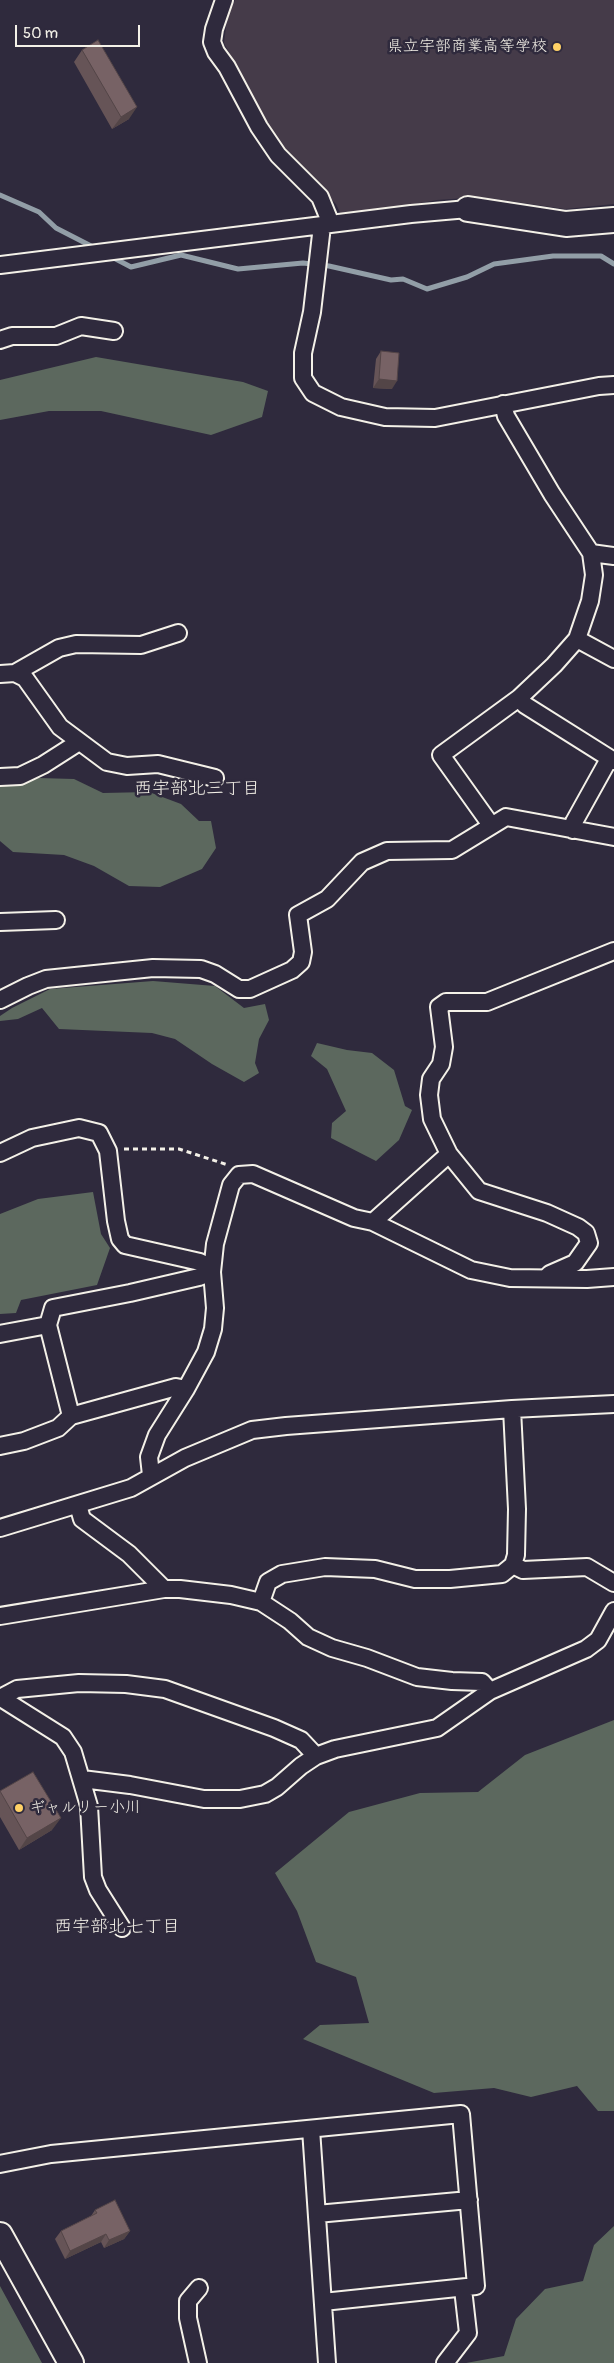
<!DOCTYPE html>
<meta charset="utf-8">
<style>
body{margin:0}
#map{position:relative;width:614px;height:2363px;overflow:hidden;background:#2f2a3d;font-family:Pangolin,sans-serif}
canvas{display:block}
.scale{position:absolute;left:15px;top:25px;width:125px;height:22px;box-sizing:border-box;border:2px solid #f4f1e8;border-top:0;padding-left:6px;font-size:15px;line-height:18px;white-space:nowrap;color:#f4f1e8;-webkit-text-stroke:4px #2f2a3d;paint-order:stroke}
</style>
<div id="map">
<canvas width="614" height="2363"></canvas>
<div class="scale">50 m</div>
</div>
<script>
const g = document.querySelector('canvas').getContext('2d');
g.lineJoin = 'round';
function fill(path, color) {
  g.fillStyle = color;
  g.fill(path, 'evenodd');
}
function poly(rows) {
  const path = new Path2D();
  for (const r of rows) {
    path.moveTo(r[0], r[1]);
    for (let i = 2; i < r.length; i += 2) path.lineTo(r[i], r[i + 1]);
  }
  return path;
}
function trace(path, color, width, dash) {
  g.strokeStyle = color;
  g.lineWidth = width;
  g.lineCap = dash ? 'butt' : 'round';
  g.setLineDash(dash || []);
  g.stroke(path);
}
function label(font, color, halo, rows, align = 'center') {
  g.font = font + ' Pangolin,"Klee One",sans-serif';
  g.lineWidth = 5;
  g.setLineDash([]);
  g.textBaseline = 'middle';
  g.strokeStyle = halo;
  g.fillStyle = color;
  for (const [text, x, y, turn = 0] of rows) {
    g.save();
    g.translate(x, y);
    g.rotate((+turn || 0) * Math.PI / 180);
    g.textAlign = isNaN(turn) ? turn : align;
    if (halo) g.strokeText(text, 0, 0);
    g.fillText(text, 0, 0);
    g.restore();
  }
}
fill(poly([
 [235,0,614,0,614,204,565,209,481,197,437,200,342,217,336,204,290,158,263,117,224,43,227,19]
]), '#453b49');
fill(poly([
 [96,357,243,382,268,391,262,417,211,435,101,411,49,411,0,420,0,380],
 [38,778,74,779,103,793,149,792,181,804,199,821,211,821,216,848,202,869,160,887,129,886,94,866,64,855,13,852,0,841,0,787],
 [153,981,215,986,244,1008,265,1004,269,1020,259,1039,255,1063,259,1073,244,1082,212,1064,175,1039,152,1033,59,1029,42,1008,18,1019,0,1021,0,1016,12,1008,50,989],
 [317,1043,347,1050,372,1053,394,1070,405,1106,412,1110,399,1140,376,1161,331,1138,332,1123,346,1111,327,1069,311,1056],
 [93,1192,101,1234,110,1248,97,1285,21,1300,16,1313,0,1314,0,1214,38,1199],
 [614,1720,614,2111,598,2111,577,2086,531,2097,494,2088,434,2093,303,2039,320,2025,369,2023,356,1977,316,1962,297,1911,275,1873,349,1812,420,1793,478,1792,525,1755],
 [614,2226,614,2363,466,2363,504,2356,516,2319,545,2289,583,2281,594,2245],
 [0,2286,42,2363,0,2363]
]), '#5c685e');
trace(poly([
 [0,195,39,212,56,228,95,248],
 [110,256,131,267,181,255,238,269,303,263,329,266,391,280,403,279,427,289,467,277,494,264,553,256,601,256,614,264]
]), '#929ea7', 5);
const street = poly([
 [224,0,214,29,212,42,216,52,227,67,259,127,278,155,320,197,331,224],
 [322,226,312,312,303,353,303,378,313,393,341,407,385,417,435,418,599,386,614,385],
 [0,265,411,214,468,209],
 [0,340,12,336,56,336,81,326,114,331],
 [591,553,614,556],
 [577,639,614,659],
 [15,673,25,678,60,727,107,762,127,766,158,764,215,778],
 [0,674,15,673,59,648,76,644,141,645,178,633],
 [519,698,525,705,614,761],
 [0,777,20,776,43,765,79,742],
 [491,825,441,755,519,698,554,665,577,639,590,601,594,575,591,553,552,494,506,416,503,404],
 [573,830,574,822,609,759],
 [0,922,56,920],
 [0,1000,28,986,46,979,153,968,201,969,215,974,239,989,250,989,292,970,301,962,303,952,298,915,327,899,362,862,387,851,452,850,506,817,614,837],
 [0,1153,32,1138,79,1128,99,1133,108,1151,116,1221,120,1239,125,1245,200,1262,212,1272,215,1308,213,1329,206,1352,186,1389,157,1435,149,1457,151,1475],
 [373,1222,449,1154],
 [546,1278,550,1274,575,1263,589,1243,586,1233,578,1227,547,1213,479,1191,449,1154,432,1119,429,1095,431,1079,441,1064,444,1047,439,1007,446,1002,487,1002,614,951],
 [48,1325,71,1416],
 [0,1334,48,1325,53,1308,130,1293,199,1277,212,1272,215,1244,231,1185,239,1175,253,1174,354,1218,373,1222,471,1270,510,1278,587,1279,614,1277],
 [0,1446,24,1441,58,1428,71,1416,176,1387,186,1389],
 [78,1505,82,1519,129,1554,164,1589],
 [0,1528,131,1488,185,1458,252,1430,286,1426,512,1409,614,1404],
 [513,1565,523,1570,587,1567,614,1583],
 [261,1602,268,1582,282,1574,325,1567,375,1569,415,1579,450,1579,502,1574,513,1565,516,1555,517,1509,512,1409],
 [0,1616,164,1589,180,1589,231,1595,261,1602,290,1621,308,1637,332,1648,367,1658,417,1677,452,1681,482,1682,490,1691],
 [0,1698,17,1689,79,1683,126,1684,165,1689,274,1728,301,1740,316,1756,335,1749,437,1728,490,1691,586,1649,598,1640,614,1611],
 [1,1698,63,1737,73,1752,89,1806,93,1877,98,1890,122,1928],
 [82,1779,130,1785,204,1799,240,1799,265,1794,277,1787,301,1766,316,1756],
 [311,2129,327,2363],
 [0,2164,51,2154,461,2114,476,2286,323,2302],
 [317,2214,469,2200],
 [198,2363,188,2318,188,2301,199,2288],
 [445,2363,468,2333,463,2289]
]);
const secondary = poly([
 [468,209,566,224,614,220],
 [0,2235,71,2363]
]);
trace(street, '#f4f1e8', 20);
trace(secondary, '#f4f1e8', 28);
trace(poly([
 [124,1149,179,1149,228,1165]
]), '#f4f1e8', 3, [5, 4]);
trace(street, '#2f2a3d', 16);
trace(secondary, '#2f2a3d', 24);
fill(poly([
 [82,50,129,119,112,129,74,62],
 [381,351,392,389,373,388,376,359],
 [0,1791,52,1830,19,1850,0,1817],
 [95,2210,130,2231,124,2239,104,2248,101,2242,65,2259,55,2239,61,2231,91,2216]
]), '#665457');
fill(poly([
 [137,107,129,119,112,129,121,117],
 [379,379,397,381,392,389,373,388],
 [61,1818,52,1830,19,1850,27,1838],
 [130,2231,124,2239,104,2248,109,2240],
 [106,2234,101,2242,65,2259,70,2251]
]), '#534547');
const building = poly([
 [98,40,137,107,121,117,82,50,98,40],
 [381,351,399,353,397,381,379,379,381,351],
 [33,1772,61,1818,27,1838,0,1791,33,1772],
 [115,2200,130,2231,109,2240,106,2234,70,2251,61,2231,97,2213,95,2210,115,2200]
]);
fill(building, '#776265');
trace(building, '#534547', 1);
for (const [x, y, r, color] of [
 [557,47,5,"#ffd166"],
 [19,1808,5,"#ffd166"]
]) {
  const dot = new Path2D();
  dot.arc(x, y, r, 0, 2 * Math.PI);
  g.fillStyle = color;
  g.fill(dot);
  trace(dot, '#2f2a3d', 2);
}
label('16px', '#f4f1e8', '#2f2a3d', [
 ["県立宇部商業高等学校",547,47],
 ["ギャルリー小川",29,1808,"left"]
], 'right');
label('18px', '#f4f1e8', '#2f2a3d', [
 ["西宇部北三丁目",197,789],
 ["西宇部北七丁目",117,1927]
]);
</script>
